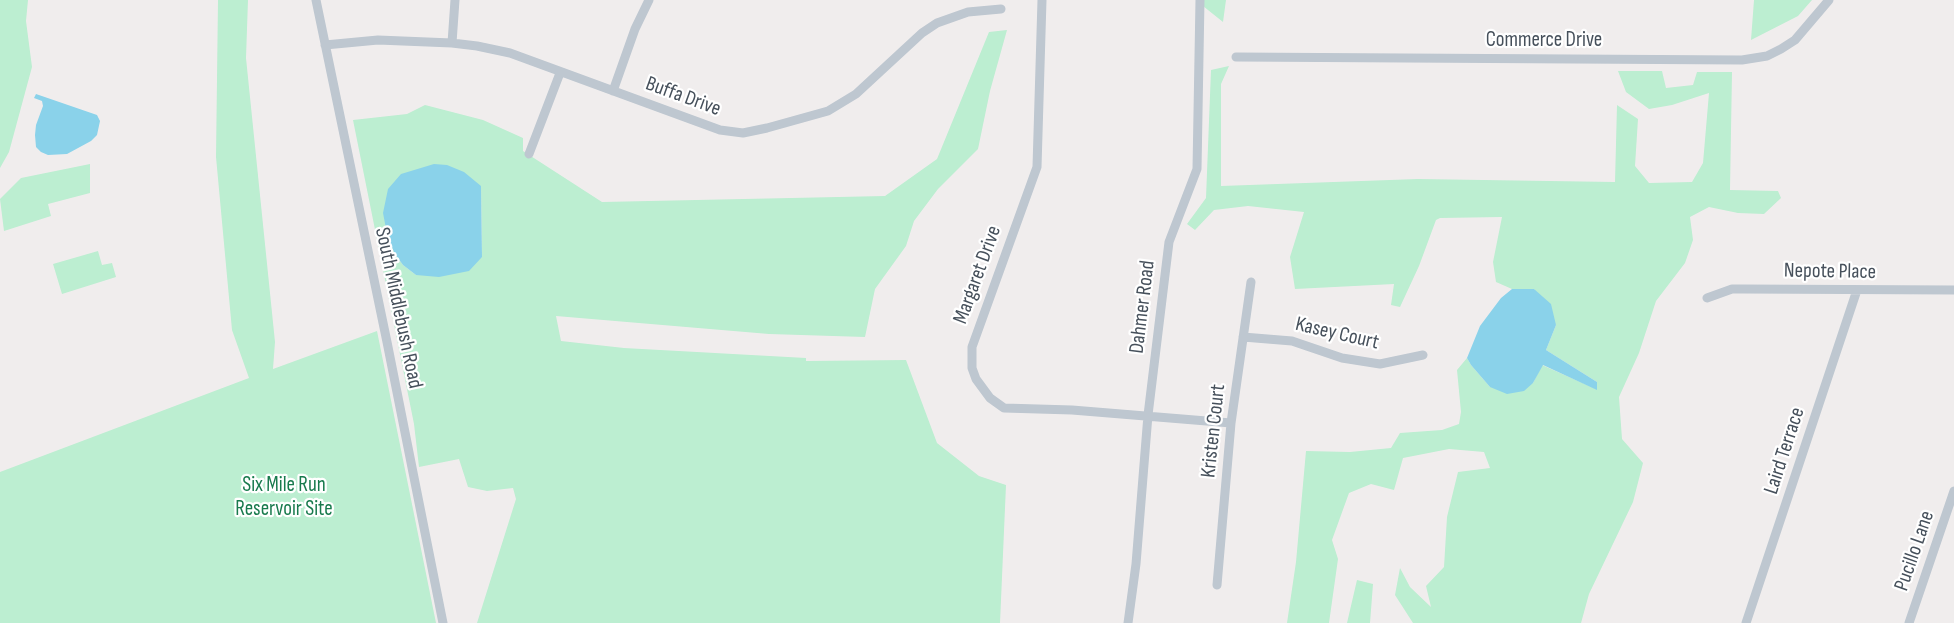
<!DOCTYPE html>
<style>
body{margin:0}
canvas{display:block;background:#f0eded}
</style>
<canvas width="1954" height="623"></canvas>
<script>
const g = document.querySelector('canvas').getContext('2d');
g.lineJoin = 'round';
function fill(path, color) {
  g.fillStyle = color;
  g.fill(path, 'evenodd');
}
function poly(rows) {
  const path = new Path2D();
  for (const r of rows) {
    path.moveTo(r[0], r[1]);
    for (let i = 2; i < r.length; i += 2) path.lineTo(r[i], r[i + 1]);
  }
  return path;
}
function trace(path, color, width, dash) {
  g.strokeStyle = color;
  g.lineWidth = width;
  g.lineCap = dash ? 'butt' : 'round';
  g.setLineDash(dash || []);
  g.stroke(path);
}
function label(font, color, halo, rows, align = 'center') {
  g.font = font + ' "Sofia Sans Condensed",sans-serif';
  g.lineWidth = 4.5;
  g.setLineDash([]);
  g.textBaseline = 'middle';
  g.strokeStyle = halo;
  g.fillStyle = color;
  for (const [text, x, y, turn = 0] of rows) {
    g.save();
    g.translate(x, y);
    g.rotate((+turn || 0) * Math.PI / 180);
    g.textAlign = isNaN(turn) ? turn : align;
    if (halo) g.strokeText(text, 0, 0);
    g.fillText(text, 0, 0);
    g.restore();
  }
}
fill(poly([
 [0,0,28,0,26,21,32,67,9,152,0,168],
 [218,0,248,0,246,58,275,342,273,369,377,331,436,623,0,623,0,472,249,378,232,330,216,157],
 [1203,0,1226,0,1223,22,1203,6],
 [1754,0,1812,0,1798,16,1751,40],
 [1007,30,990,91,978,149,938,189,914,221,906,246,875,289,865,337,769,334,556,316,561,341,624,348,806,358,806,361,906,360,937,443,979,476,1006,485,1000,623,477,623,516,499,513,488,487,491,468,487,459,459,419,467,414,424,353,120,407,114,425,105,483,120,523,138,523,151,602,202,885,196,937,159,989,32],
 [481,186,482,257,416,275,403,265,395,254],
 [1229,66,1221,84,1221,186,1418,179,1615,182,1617,105,1638,119,1635,166,1649,183,1692,182,1703,163,1709,93,1672,105,1649,109,1626,92,1618,71,1662,71,1666,88,1693,85,1697,72,1732,72,1730,190,1778,191,1781,198,1764,214,1738,213,1709,207,1690,217,1693,240,1685,263,1656,301,1639,353,1619,397,1622,439,1643,463,1633,502,1589,594,1581,623,1413,623,1395,595,1400,568,1410,587,1431,607,1426,586,1444,567,1447,517,1458,472,1490,468,1484,452,1449,449,1403,458,1394,490,1371,484,1349,493,1332,540,1338,559,1329,623,1287,623,1296,562,1306,451,1350,452,1391,448,1400,433,1442,430,1459,424,1461,412,1457,370,1467,358,1471,365,1490,387,1533,383,1542,365,1596,389,1597,382,1546,350,1556,325,1534,289,1512,289,1496,282,1493,262,1502,217,1440,218,1436,220,1419,266,1400,307,1391,305,1394,284,1295,289,1290,257,1304,212,1248,206,1214,210,1195,230,1187,224,1206,198,1211,70],
 [90,164,90,193,48,204,51,216,4,231,0,199,21,178],
 [98,251,102,265,112,263,116,277,62,294,53,264],
 [1357,580,1373,584,1370,623,1347,623]
]), '#bceed1');
fill(poly([
 [36,94,97,115,100,121,97,135,91,141,67,154,48,155,41,152,36,147,35,135,36,125,43,106,42,101,34,98],
 [434,164,447,165,464,172,481,186,482,257,469,271,439,277,416,275,403,265,395,254,388,239,383,213,388,189,401,174],
 [1512,289,1534,289,1551,304,1556,325,1546,350,1597,382,1597,390,1543,365,1533,383,1524,391,1507,394,1490,387,1471,365,1467,358,1480,326,1501,298]
]), '#8ad2ea');
trace(poly([
 [316,0,387,342,443,623],
 [1042,0,1037,167,972,347,972,368,976,379,990,398,1004,408,1072,410,1231,423],
 [452,43,455,0],
 [325,45,378,40,452,43,477,46,510,53,720,130,743,133,767,128,828,111,856,94,922,33,937,23,968,12,1001,9],
 [1236,57,1742,60,1767,56,1781,49,1795,40,1829,0],
 [613,91,635,29,649,0],
 [529,154,560,73],
 [1707,298,1732,289,1743,289,1954,290],
 [1243,337,1292,341,1342,358,1380,364,1423,355],
 [1217,585,1231,423,1251,282],
 [1128,623,1136,564,1148,415,1169,242,1197,169,1200,0],
 [1746,623,1857,290],
 [1909,623,1954,491]
]), '#bec7d0', 9);
label('21px', '#46505b', '#fff', [
 ["Commerce Drive",1544,41],
 ["Buffa Drive",683,97,20],
 ["Nepote Place",1830,272,1],
 ["Margaret Drive",978,275,-70],
 ["Dahmer Road",1143,307,-83],
 ["South Middlebush Road",398,308,78],
 ["Kasey Court",1337,334,13],
 ["Kristen Court",1214,431,-84],
 ["Laird Terrace",1785,451,-72],
 ["Pucillo Lane",1915,551,-71]
]);
label('21px', '#187a4d', '#fff', [
 ["Six Mile Run",284,486],
 ["Reservoir Site",284,510]
]);
</script>
